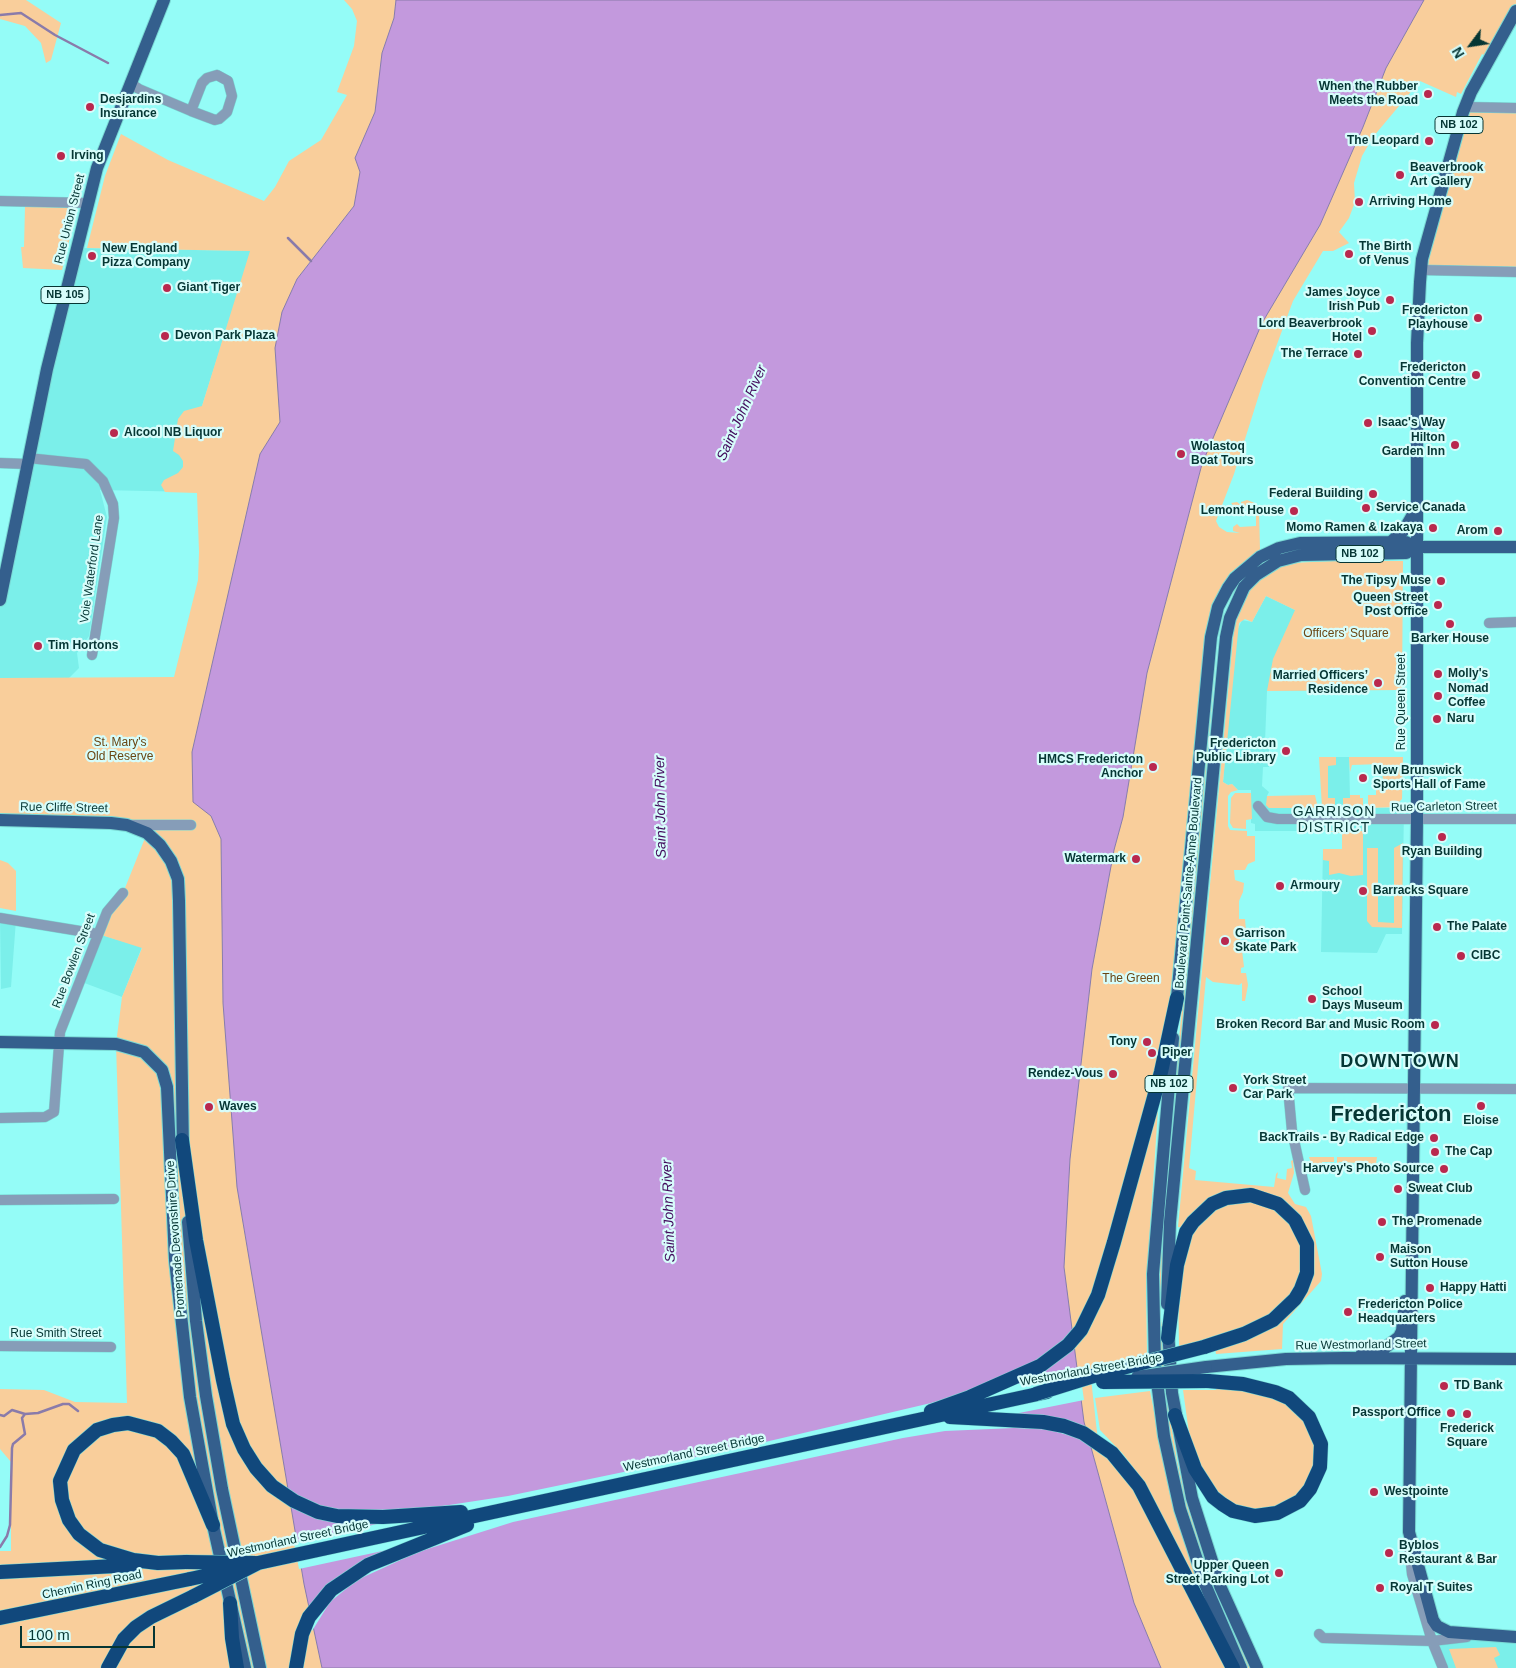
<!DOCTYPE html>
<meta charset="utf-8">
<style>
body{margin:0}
#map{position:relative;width:1516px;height:1668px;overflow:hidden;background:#94fcf7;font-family:Helvetica,sans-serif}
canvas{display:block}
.north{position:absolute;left:1446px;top:20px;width:50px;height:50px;-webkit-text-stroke:4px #d7fdfb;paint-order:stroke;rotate:239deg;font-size:14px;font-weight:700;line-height:20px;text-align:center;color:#053634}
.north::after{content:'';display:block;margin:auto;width:18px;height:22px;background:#053634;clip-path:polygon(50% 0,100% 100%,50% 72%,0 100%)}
.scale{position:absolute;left:20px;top:1626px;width:135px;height:22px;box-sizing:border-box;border:2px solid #053634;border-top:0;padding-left:6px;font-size:15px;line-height:18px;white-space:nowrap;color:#053634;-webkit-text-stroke:4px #d7fdfb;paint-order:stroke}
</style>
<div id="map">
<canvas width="1516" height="1668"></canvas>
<div class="north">N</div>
<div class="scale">100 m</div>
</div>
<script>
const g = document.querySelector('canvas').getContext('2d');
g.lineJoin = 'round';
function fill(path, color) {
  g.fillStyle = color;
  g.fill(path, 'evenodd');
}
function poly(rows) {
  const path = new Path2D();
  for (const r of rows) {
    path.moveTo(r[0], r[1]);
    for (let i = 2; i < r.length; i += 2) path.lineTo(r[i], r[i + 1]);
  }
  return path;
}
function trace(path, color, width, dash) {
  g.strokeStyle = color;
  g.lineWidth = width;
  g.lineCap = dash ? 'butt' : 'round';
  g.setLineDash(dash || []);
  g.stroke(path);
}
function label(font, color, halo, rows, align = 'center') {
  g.font = font + ' Helvetica,sans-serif';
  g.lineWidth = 4.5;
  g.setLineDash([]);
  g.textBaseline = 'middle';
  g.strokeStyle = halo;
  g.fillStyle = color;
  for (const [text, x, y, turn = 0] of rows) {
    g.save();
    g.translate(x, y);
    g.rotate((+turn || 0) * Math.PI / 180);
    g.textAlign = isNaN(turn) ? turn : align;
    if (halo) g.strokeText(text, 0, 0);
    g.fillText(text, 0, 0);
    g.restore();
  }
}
fill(poly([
 [77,248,251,251,202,406,196,492,100,490,107,517,89,636,77,653,79,668,69,678,0,678,0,600],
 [1266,596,1295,610,1319,691,1267,691,1265,742,1269,743,1269,767,1263,767,1262,786,1269,792,1267,796,1269,808,1335,808,1335,798,1328,798,1328,765,1336,765,1336,757,1349,757,1350,798,1344,808,1404,808,1402,934,1386,934,1377,953,1321,952,1323,849,1342,849,1342,831,1255,831,1255,824,1251,823,1251,790,1238,790,1232,784,1228,785,1223,782,1236,633,1242,620,1252,622],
 [0,918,16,920,11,987,1,989],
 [98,934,142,947,122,997,79,981],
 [1516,1637,1516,1668,1441,1668,1432,1641]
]), '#7befea');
fill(poly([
 [0,0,26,0,61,23,51,60,46,63,41,43,25,26,0,19],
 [344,0,396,0,394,18,382,53,375,112,355,158,360,172,354,206,297,279,282,312,275,348,280,423,260,454,192,752,193,801,211,816,221,839,223,1003,237,1187,304,1584,322,1668,0,1668,0,1551,11,1551,11,1462,0,1449,0,1389,44,1390,75,1402,127,1403,116,1044,122,997,142,948,98,934,123,893,147,833,0,815,0,678,174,677,198,580,199,552,197,493,165,492,161,485,164,480,178,473,183,467,183,461,179,455,173,451,178,419,184,411,202,406,250,251,87,248,105,176,121,134,168,160,264,201,275,187,289,161,321,140,347,95,337,92,354,46,357,21,352,9],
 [1424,0,1516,0,1516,11,1490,58,1482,54,1461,94,1457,92,1456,97,1420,81,1373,137,1362,156,1354,183,1355,202,1349,218,1339,232,1349,243,1333,251,1323,251,1293,301,1263,382,1234,474,1216,521,1219,527,1227,532,1240,533,1233,531,1233,527,1237,524,1240,527,1256,526,1256,508,1240,508,1237,510,1231,503,1237,502,1241,505,1241,502,1247,500,1255,503,1259,509,1260,550,1230,573,1217,595,1209,621,1173,977,1162,1050,1146,1288,1147,1356,1090,1370,1098,1441,1133,1489,1227,1668,1161,1668,1134,1603,1084,1422,1064,1267,1070,1159,1092,969,1114,850,1123,817,1147,673,1202,464,1262,323,1320,225,1363,127,1386,68],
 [1516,108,1516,272,1421,270,1463,112],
 [25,207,65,207,71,210,74,221,62,270,23,268,21,247,24,247],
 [1333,561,1403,561,1402,690,1267,691,1273,659,1295,610,1266,596,1252,622,1245,619,1239,623,1223,782,1228,785,1232,784,1238,790,1231,792,1228,796,1228,826,1230,830,1247,831,1247,836,1255,836,1255,861,1248,864,1245,870,1234,870,1235,880,1244,883,1243,892,1239,901,1239,919,1245,919,1246,931,1240,932,1240,950,1242,950,1244,967,1241,968,1241,973,1246,973,1248,985,1245,1001,1242,1001,1242,983,1239,985,1213,982,1206,977,1189,1168,1196,1171,1195,1180,1274,1187,1276,1174,1278,1172,1277,1178,1286,1180,1287,1169,1292,1168,1291,1161,1293,1160,1294,1173,1288,1193,1295,1204,1306,1207,1311,1216,1322,1274,1321,1281,1283,1324,1282,1349,1216,1354,1215,1348,1292,1310,1308,1234,1250,1190,1184,1228,1178,1227,1234,628,1237,610,1245,596,1259,579,1279,567,1292,563],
 [1218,639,1164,1226,1160,1303,1166,1390,1177,1460,1188,1508,1214,1586,1250,1668,1247,1668,1217,1600,1193,1532,1181,1491,1168,1425,1160,1352,1158,1254],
 [1319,757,1336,757,1336,765,1328,766,1328,798,1335,798,1335,808,1322,808],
 [1349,757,1403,757,1402,799,1398,803,1399,807,1368,808,1368,795,1376,795,1376,787,1384,787,1381,764,1352,765,1350,772],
 [1235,793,1251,793,1252,819,1246,820,1246,829,1233,828,1230,823,1231,798],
 [1315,795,1318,808,1269,808,1266,805,1267,796],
 [1350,795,1360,795,1360,798,1363,798,1363,808,1343,808,1343,798,1350,798],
 [1323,831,1363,831,1363,875,1351,876,1339,873,1329,875,1329,861,1323,860,1323,849,1342,849,1342,833],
 [1403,843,1402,928,1372,927,1367,921,1367,848,1378,848,1378,922,1394,923,1394,848],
 [0,860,8,863,16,871,16,911,0,908],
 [1309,1157,1334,1157,1334,1162,1322,1162,1320,1169,1313,1169],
 [1337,1157,1377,1157,1376,1164,1339,1162,1337,1167],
 [1239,1200,1263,1203,1286,1216,1300,1238,1304,1269,1293,1293,1266,1318,1230,1334,1228,1332,1217,1337,1179,1347,1178,1286,1192,1233,1212,1211],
 [1232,1386,1285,1400,1298,1412,1314,1437,1316,1453,1309,1481,1293,1500,1261,1511,1240,1508,1217,1494,1200,1467,1189,1433,1183,1390,1216,1390,1217,1387],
 [1150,1391,1170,1494,1200,1590,1144,1482,1123,1454,1100,1430,1095,1398],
 [1496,1647,1500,1655,1494,1658,1498,1668,1456,1668,1449,1649]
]), '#f9ce9b');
const water = poly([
 [396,0,1424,0,1386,68,1363,127,1320,225,1262,323,1202,464,1147,673,1123,817,1114,850,1092,969,1070,1159,1064,1267,1084,1422,1134,1603,1161,1668,322,1668,304,1584,237,1187,223,1003,221,839,211,816,193,802,192,752,260,454,280,422,275,348,282,312,297,279,354,206,360,172,355,158,375,112,382,53,394,18,396,0]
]);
fill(water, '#c399dd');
trace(water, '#8a7baa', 1);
fill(poly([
 [1080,1372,1084,1400,1014,1414,1061,1418,1081,1425,1089,1429,1090,1444,1076,1437,1045,1429,1014,1428,945,1431,903,1438,513,1522,418,1552,357,1580,330,1602,312,1631,307,1611,387,1550,299,1569,294,1543,377,1524,313,1505,340,1512,410,1511,508,1496,744,1447,931,1403,959,1395]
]), '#94fcf7');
trace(poly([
 [0,15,21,13,55,35,108,63],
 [288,238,311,261],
 [0,1415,4,1416,12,1410,25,1414,38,1413,63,1404,69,1404,78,1411],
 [0,1547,7,1536,10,1525,12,1448,13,1444,25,1434,22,1418,25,1414]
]), '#8a7baa', 2.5);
const minor = poly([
 [217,75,228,81,232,96,227,112,219,119,215,120,191,111,202,83,207,78,217,75],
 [130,83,139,89,191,111],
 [1465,107,1516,108],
 [0,201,89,203],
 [1421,270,1516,272],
 [28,458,86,464,103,481,113,504,114,518,92,655],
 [0,463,27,464],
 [1489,623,1516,622],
 [1258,806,1267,817,1278,819,1516,819],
 [133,825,191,825],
 [0,918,98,934],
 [0,1118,45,1117,54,1112,60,1032,107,912,123,893],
 [1305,1190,1292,1131,1288,1088,1516,1089],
 [0,1200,114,1199],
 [0,1346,111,1347],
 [1409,1544,1412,1574,1432,1641,1443,1668],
 [1319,1634,1323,1638,1432,1641,1467,1637]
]);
const major = poly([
 [1516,11,1471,92,1463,112,1422,259,1420,282,1417,343,1417,819,1409,1532,1433,1620,1437,1626,1449,1632,1516,1637],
 [1391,542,1404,530,1415,511],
 [0,600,47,369,97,168,164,0],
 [0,820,111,823,127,825,147,833,160,845,171,861,178,879,179,901,183,1150],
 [1176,1008,1211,637,1218,607,1228,588,1235,578,1260,557,1279,548,1300,543,1406,542,1416,547,1516,547],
 [1173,1038,1153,1274,1155,1366,1164,1436,1180,1509,1205,1584,1241,1668],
 [0,1042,116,1044,144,1052,162,1070,167,1087,175,1260,190,1397,213,1525,245,1668],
 [188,1222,196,1321,206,1396,222,1489,260,1668],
 [1167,1304,1170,1222,1226,637,1230,618,1244,587,1256,575,1278,561,1301,555,1406,553,1416,547],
 [1168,1329,1172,1393,1192,1498,1220,1586,1257,1668],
 [1362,1353,1386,1347,1399,1337,1402,1331,1405,1301],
 [1206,1367,1286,1359,1344,1358,1516,1359]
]);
const highway = poly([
 [182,1140,196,1240,223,1380,233,1424,244,1449,256,1468,272,1486,294,1501,318,1512,337,1516,383,1517,461,1512],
 [1168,1338,1177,1265,1186,1232,1193,1222,1212,1204,1226,1198,1251,1195,1278,1204,1295,1220,1307,1244,1307,1273,1301,1289,1295,1299,1273,1320,1244,1334,1204,1347],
 [931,1411,970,1397,1040,1366,1068,1345,1081,1330,1098,1295,1114,1242,1161,1072,1177,998],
 [1175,1415,1195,1469,1213,1497,1222,1504,1233,1511,1255,1516,1277,1513,1300,1501,1310,1489,1320,1467,1321,1444,1309,1417,1289,1398,1275,1392,1243,1384,1208,1381],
 [950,1417,1043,1422,1064,1426,1083,1433,1112,1453,1139,1486,1233,1668],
 [186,1562,158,1563,133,1560,100,1550,79,1534,69,1520,62,1500,60,1481,74,1450,97,1430,113,1425,128,1423,158,1431,171,1441,183,1454,213,1525],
 [258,1563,1047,1392],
 [0,1572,135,1565],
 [230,1603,232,1638,237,1668],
 [0,1618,190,1579],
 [108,1668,124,1639,136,1627,151,1617,194,1596],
 [296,1668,302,1634,309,1617,331,1590,368,1565,467,1525]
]);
trace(minor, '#7ad8d4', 11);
trace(major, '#7ad8d4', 14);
trace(highway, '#7ad8d4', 15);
trace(minor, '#869db8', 10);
trace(major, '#345f8d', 12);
trace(highway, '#11487c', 14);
const majorBridge = poly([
 [1137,1377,1206,1367]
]);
const highwayBridge = poly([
 [1103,1382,1208,1381],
 [1036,1394,1103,1373,1204,1347],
 [186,1562,255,1563],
 [190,1579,236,1569],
 [194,1596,258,1563]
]);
trace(majorBridge, '#7ad8d4', 14, []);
trace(highwayBridge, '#7ad8d4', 15, []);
trace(majorBridge, '#345f8d', 12);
trace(highwayBridge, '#11487c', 14);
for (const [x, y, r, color] of [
 [1428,94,5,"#b9284e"],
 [90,107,5,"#b9284e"],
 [1429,141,5,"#b9284e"],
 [61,156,5,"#b9284e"],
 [1400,175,5,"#b9284e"],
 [1359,202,5,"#b9284e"],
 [1349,254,5,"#b9284e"],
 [92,256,5,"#b9284e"],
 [167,288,5,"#b9284e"],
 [1390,300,5,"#b9284e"],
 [1478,318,5,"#b9284e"],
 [1372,331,5,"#b9284e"],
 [165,336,5,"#b9284e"],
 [1358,354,5,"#b9284e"],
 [1476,375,5,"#b9284e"],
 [1368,423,5,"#b9284e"],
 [114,433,5,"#b9284e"],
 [1455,445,5,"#b9284e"],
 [1181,454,5,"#b9284e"],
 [1373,494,5,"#b9284e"],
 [1366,508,5,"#b9284e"],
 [1294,511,5,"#b9284e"],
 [1433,528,5,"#b9284e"],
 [1498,531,5,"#b9284e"],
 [1441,581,5,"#b9284e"],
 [1438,605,5,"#b9284e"],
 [1450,624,5,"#b9284e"],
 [38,646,5,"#b9284e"],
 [1438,674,5,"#b9284e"],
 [1378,683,5,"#b9284e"],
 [1438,696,5,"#b9284e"],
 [1437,719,5,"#b9284e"],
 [1286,751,5,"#b9284e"],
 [1153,767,5,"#b9284e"],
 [1363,778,5,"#b9284e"],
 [1442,837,5,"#b9284e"],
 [1136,859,5,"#b9284e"],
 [1280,886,5,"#b9284e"],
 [1363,891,5,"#b9284e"],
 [1437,927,5,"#b9284e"],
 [1225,941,5,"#b9284e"],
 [1461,956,5,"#b9284e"],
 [1312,999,5,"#b9284e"],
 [1435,1025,5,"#b9284e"],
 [1147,1042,5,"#b9284e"],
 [1152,1053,5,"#b9284e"],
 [1113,1074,5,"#b9284e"],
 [1233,1088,5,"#b9284e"],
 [1481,1106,5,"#b9284e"],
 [209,1107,5,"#b9284e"],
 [1434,1138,5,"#b9284e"],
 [1435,1152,5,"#b9284e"],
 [1444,1169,5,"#b9284e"],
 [1398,1189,5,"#b9284e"],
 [1382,1222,5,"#b9284e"],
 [1380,1257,5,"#b9284e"],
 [1430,1288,5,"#b9284e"],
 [1348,1312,5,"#b9284e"],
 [1444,1386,5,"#b9284e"],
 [1451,1413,5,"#b9284e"],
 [1467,1414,5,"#b9284e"],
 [1374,1492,5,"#b9284e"],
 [1389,1553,5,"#b9284e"],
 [1279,1573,5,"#b9284e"],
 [1380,1588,5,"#b9284e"]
]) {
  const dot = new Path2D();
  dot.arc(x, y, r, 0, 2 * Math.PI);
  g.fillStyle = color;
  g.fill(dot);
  trace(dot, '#d7fdfb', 2);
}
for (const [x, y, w] of [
 [1459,125,48],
 [65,295,48],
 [1360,554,48],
 [1169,1084,48]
]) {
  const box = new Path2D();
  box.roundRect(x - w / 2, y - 8.5, w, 17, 4);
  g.fillStyle = '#d7fdfb';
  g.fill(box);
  trace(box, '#053634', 1);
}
label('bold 11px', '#053634', null, [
 ["NB 102",1459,125],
 ["NB 105",65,295],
 ["NB 102",1360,554],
 ["NB 102",1169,1084]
]);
label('bold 12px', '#053634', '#d7fdfb', [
 ["When the Rubber",1418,87,"right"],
 ["Meets the Road",1418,101,"right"],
 ["Desjardins",100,100],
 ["Insurance",100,114],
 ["The Leopard",1419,141,"right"],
 ["Irving",71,156],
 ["Beaverbrook",1410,168],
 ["Art Gallery",1410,182],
 ["Arriving Home",1369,202],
 ["The Birth",1359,247],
 ["of Venus",1359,261],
 ["New England",102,249],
 ["Pizza Company",102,263],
 ["Giant Tiger",177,288],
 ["James Joyce",1380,293,"right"],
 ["Irish Pub",1380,307,"right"],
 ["Fredericton",1468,311,"right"],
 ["Playhouse",1468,325,"right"],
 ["Lord Beaverbrook",1362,324,"right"],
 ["Hotel",1362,338,"right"],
 ["Devon Park Plaza",175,336],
 ["The Terrace",1348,354,"right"],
 ["Fredericton",1466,368,"right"],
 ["Convention Centre",1466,382,"right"],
 ["Isaac's Way",1378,423],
 ["Alcool NB Liquor",124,433],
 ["Hilton",1445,438,"right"],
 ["Garden Inn",1445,452,"right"],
 ["Wolastoq",1191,447],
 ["Boat Tours",1191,461],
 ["Federal Building",1363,494,"right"],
 ["Service Canada",1376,508],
 ["Lemont House",1284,511,"right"],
 ["Momo Ramen & Izakaya",1423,528,"right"],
 ["Arom",1488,531,"right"],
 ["The Tipsy Muse",1431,581,"right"],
 ["Queen Street",1428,598,"right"],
 ["Post Office",1428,612,"right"],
 ["Barker House",1450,639,"center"],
 ["Tim Hortons",48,646],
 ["Molly's",1448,674],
 ["Married Officers’",1368,676,"right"],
 ["Residence",1368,690,"right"],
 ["Nomad",1448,689],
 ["Coffee",1448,703],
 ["Naru",1447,719],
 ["Fredericton",1276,744,"right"],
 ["Public Library",1276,758,"right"],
 ["HMCS Fredericton",1143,760,"right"],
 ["Anchor",1143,774,"right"],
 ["New Brunswick",1373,771],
 ["Sports Hall of Fame",1373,785],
 ["Ryan Building",1442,852,"center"],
 ["Watermark",1126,859,"right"],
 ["Armoury",1290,886],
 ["Barracks Square",1373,891],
 ["The Palate",1447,927],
 ["Garrison",1235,934],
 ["Skate Park",1235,948],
 ["CIBC",1471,956],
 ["School",1322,992],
 ["Days Museum",1322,1006],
 ["Broken Record Bar and Music Room",1425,1025,"right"],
 ["Tony",1137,1042,"right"],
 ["Piper",1162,1053],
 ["Rendez-Vous",1103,1074,"right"],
 ["York Street",1243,1081],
 ["Car Park",1243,1095],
 ["Waves",219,1107],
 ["Eloise",1481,1121,"center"],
 ["BackTrails - By Radical Edge",1424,1138,"right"],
 ["The Cap",1445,1152],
 ["Harvey's Photo Source",1434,1169,"right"],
 ["Sweat Club",1408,1189],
 ["The Promenade",1392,1222],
 ["Maison",1390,1250],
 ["Sutton House",1390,1264],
 ["Happy Hatti",1440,1288],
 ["Fredericton Police",1358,1305],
 ["Headquarters",1358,1319],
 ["TD Bank",1454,1386],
 ["Passport Office",1441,1413,"right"],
 ["Frederick",1467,1429,"center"],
 ["Square",1467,1443,"center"],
 ["Westpointe",1384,1492],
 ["Byblos",1399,1546],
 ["Restaurant & Bar",1399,1560],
 ["Upper Queen",1269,1566,"right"],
 ["Street Parking Lot",1269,1580,"right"],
 ["Royal T Suites",1390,1588]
], 'left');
label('12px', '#053634', '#d7fdfb', [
 ["Rue Union Street",70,219,-76],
 ["Voie Waterford Lane",92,569,-82],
 ["Rue Queen Street",1402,702,-90],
 ["Rue Carleton Street",1444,807,-1],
 ["Rue Cliffe Street",64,808,1],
 ["Boulevard Point-Sainte-Anne Boulevard",1189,883,-85],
 ["Rue Bowlen Street",74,961,-69],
 ["Promenade Devonshire Drive",176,1239,-94],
 ["Rue Smith Street",56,1334],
 ["Rue Westmorland Street",1361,1345,-1],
 ["Westmorland Street Bridge",1091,1370,-10],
 ["Westmorland Street Bridge",694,1453,-12],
 ["Westmorland Street Bridge",298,1539,-12],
 ["Chemin Ring Road",92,1585,-12]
]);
label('12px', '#6a4613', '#d7fdfb', [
 ["Officers' Square",1346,634],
 ["St. Mary's",120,743],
 ["Old Reserve",120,757],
 ["The Green",1131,979]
]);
label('italic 14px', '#420a5c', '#d7fdfb', [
 ["Saint John River",742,413,-66],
 ["Saint John River",661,807,-91],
 ["Saint John River",669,1211,-92]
]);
g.letterSpacing = '1px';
label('14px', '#053634', '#d7fdfb', [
 ["GARRISON",1334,812],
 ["DISTRICT",1334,828]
]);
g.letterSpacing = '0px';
g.letterSpacing = '1px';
label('bold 18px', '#053634', '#d7fdfb', [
 ["DOWNTOWN",1400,1062]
]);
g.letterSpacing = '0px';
label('bold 22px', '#053634', '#d7fdfb', [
 ["Fredericton",1391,1115]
]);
</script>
